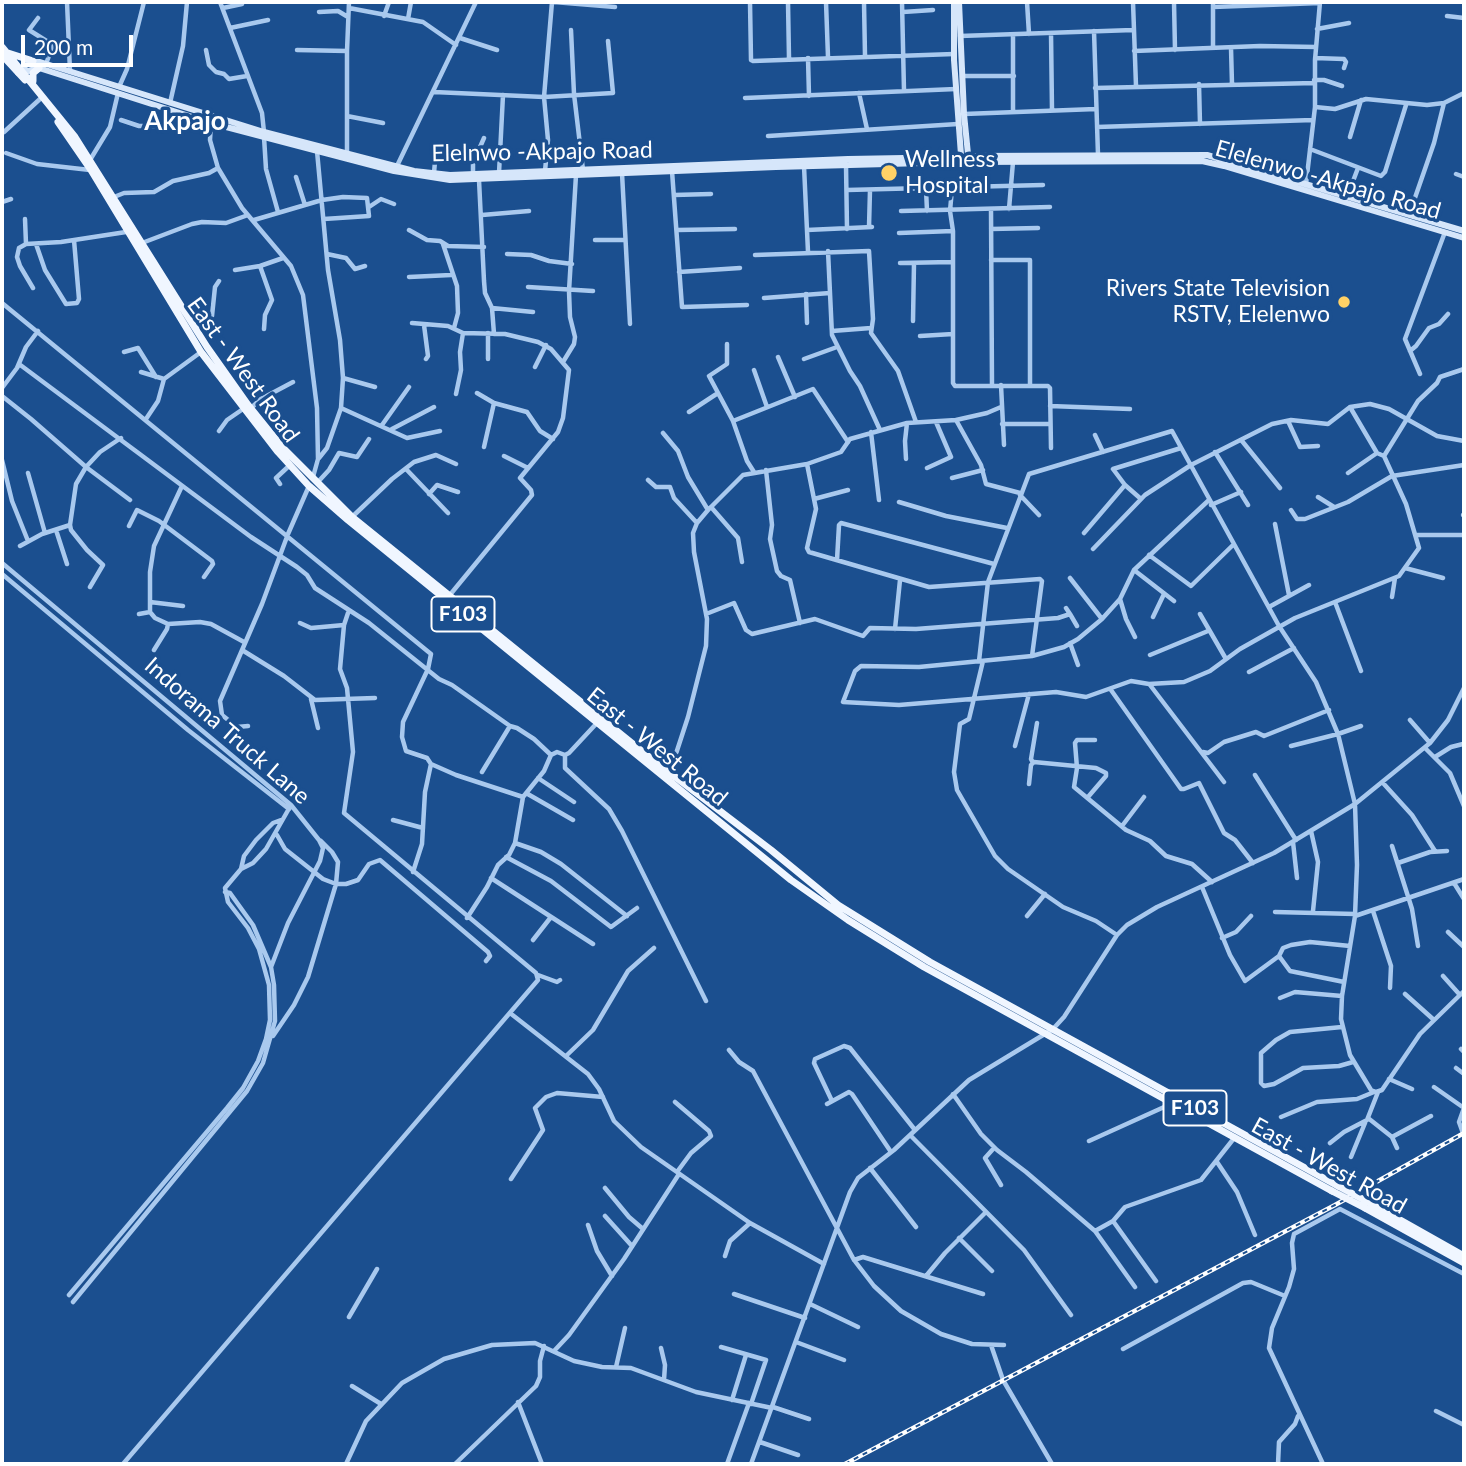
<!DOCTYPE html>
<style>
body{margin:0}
#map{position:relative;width:1466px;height:1466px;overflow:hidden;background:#1b4f8f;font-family:Lato,sans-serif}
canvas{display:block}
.frame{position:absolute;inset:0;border:4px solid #fff;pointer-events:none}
.scale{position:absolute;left:21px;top:35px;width:112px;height:32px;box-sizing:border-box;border:4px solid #fff;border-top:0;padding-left:9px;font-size:21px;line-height:24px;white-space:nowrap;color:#fff;-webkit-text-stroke:5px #1b4f8f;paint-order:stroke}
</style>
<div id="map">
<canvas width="1466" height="1466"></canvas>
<div class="frame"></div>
<div class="scale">200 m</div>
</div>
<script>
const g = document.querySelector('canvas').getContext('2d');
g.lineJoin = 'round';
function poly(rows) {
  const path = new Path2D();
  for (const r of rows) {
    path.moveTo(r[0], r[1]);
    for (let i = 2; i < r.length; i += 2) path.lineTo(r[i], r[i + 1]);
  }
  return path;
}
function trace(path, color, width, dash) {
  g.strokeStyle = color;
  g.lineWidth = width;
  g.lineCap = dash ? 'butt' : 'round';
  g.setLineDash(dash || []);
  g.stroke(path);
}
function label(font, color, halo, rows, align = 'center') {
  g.font = font + ' Lato,sans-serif';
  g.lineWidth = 7;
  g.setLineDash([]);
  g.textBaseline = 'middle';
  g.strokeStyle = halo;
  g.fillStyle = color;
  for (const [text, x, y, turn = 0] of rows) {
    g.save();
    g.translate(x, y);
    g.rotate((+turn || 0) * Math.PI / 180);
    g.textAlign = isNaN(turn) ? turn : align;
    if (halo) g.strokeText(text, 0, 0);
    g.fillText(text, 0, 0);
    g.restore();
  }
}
trace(poly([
 [67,2,70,71],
 [220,2,262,113,264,132],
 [554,2,615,7],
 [750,2,751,60,753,61,954,54],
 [788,2,789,58],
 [826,2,828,57],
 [864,2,865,56],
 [902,2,904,91],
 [1027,2,1029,34],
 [1133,2,1136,86],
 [1174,2,1175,50],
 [1213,2,1213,48],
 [1213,7,1320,3],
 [223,8,242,4],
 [349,8,423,22,456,45],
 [319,12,338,11,348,17],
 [903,12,933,10],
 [384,16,389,2],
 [1447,16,1464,18],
 [38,18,29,30,53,45,46,64],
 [408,19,411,2],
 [230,28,268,20],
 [1317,29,1349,23],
 [571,30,574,94,583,170],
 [1094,31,1098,155],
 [1051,33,1052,110],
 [960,36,1133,30],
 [460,38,497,50],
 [1231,48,1232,84],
 [206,50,209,65,216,72,224,74,229,79,247,76],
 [297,50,347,51],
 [1134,51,1260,46,1316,47],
 [808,58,809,96],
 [1315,58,1344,59,1346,62,1344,68],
 [962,76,1014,76],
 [1314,80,1324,80,1342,86],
 [1199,84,1200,124],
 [119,87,127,69,144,2],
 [1095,88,1315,83],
 [434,92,544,97,613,93,608,41],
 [859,93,867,129],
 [745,98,956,89],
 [170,103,183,46,187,2],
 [1315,107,1335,109,1366,99,1427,105,1444,103,1464,93],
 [1013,112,1013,35],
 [964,114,1096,109],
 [347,116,383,123],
 [121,120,139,126,158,126,174,122,182,114],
 [211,123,210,140,218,168,242,208,291,266,303,295,317,408,318,459,313,477],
 [1097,127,1313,120],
 [4,132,40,99],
 [768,136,958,124],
 [264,137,266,169,278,212],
 [1350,137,1361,100],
 [1310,149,1381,176,1385,172,1406,105],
 [317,151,328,270,340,340,343,378,341,408,327,448,319,458],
 [6,153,37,164,90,170],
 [347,154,347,51,349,2],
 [90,160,110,127,118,93],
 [846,165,847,229],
 [804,166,808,252],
 [396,168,476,2],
 [545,171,548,140,544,97,552,2],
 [672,171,682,307,747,305],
 [434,173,436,150,440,144],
 [499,173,503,95],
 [622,173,630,324],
 [1456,174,1464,177],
 [473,175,473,163,484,138],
 [296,177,305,205],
 [479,180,484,281,485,293,492,308,494,334],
 [1306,184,1315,107,1315,60,1320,2],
 [926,189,927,211],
 [952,189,950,211,953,231,953,383,955,386,1048,386,1050,388,1051,448],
 [847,190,1043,185],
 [674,195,711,194],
 [114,197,124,193,154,192,173,181,209,173,218,168],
 [1347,197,1358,168],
 [2,202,11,199],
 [369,207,381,199,394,204],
 [991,209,992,386],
 [1009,209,1013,162],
 [901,211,1050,207],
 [482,215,529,211],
 [1409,215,1434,143,1444,103],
 [25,219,26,244],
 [254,220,322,200,343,197,367,198,369,216,324,219],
 [869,227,870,190],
 [991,229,1038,228],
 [409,230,427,240,440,241,448,246,484,247],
 [677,230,735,229],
 [807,230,872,227],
 [899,233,953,231],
 [595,240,625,240],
 [142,243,192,224,202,222,226,223,248,215],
 [36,244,45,270,66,304,77,303,79,299,74,240],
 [443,244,457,286,458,313,454,328],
 [828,251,832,335,850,371,860,386,880,430],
 [327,254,346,258,355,269,365,266],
 [507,254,531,255,549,261,572,264],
 [755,255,869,251,873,319,871,333,898,371,916,422],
 [991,260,1030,260,1030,385],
 [900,263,952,262],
 [260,266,272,300,265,315,264,329],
 [235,270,260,266,283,258],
 [679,272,740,268],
 [409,277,451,275],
 [528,287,593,291],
 [33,288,20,266,17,257,19,248,26,244,61,242,126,232],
 [806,294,807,323],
 [764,298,830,293],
 [2,303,431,654,428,669,403,722,402,737,406,751,427,758,431,764,456,775,523,797],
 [492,308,533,312],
 [913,321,914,263],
 [412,323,448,326,463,333,505,334,538,342,551,349,569,370,563,418,558,432,520,478,531,490,532,495,449,596],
 [424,325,428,356,426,359],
 [196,329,212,316,215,287,219,281],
 [832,331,871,328],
 [920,336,953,334],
 [727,344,727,364,709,376,733,421,747,461,754,472],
 [1410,351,1416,346,1429,328,1439,324,1448,314],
 [124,352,138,348,156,377],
 [778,357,795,397],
 [488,359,488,333],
 [804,359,837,347],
 [563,362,574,344,575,337,570,317,569,291,576,175],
 [19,364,251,537,297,567,307,575,315,588,369,623,439,679,452,685,510,726],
 [535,367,546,345],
 [754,370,767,407],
 [141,372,164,379],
 [1420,374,1405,339,1445,232],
 [343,378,375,387],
 [1001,385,1004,445],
 [2,388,17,368,26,347,38,331],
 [477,393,494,403,527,412,540,431,553,439],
 [456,394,461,370,460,352,463,333],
 [2,396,31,419,86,467,130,500],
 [1050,406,1130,409],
 [1350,407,1377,453],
 [251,408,261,399,293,382],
 [341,408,407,438,440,431],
 [689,412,718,393],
 [146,419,158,401,164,379,201,352],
 [956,420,987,413,1001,407],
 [733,421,813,389,848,442],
 [1288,421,1300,447,1318,446],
 [1002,424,1050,424],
 [382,425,409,387],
 [392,429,434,407],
 [219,431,227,420,243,409],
 [871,432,879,500],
 [663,433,678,451,688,477,708,510],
 [1095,435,1103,452],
 [1242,441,1280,488],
 [484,447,494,403],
 [1215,452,1248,505],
 [504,456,528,468],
 [1384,456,1418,401,1437,383,1440,377,1464,369],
 [906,459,905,441,907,423],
 [2,460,12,501,28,541],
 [807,464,816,509,807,548,809,552,929,587,1040,579,1042,581,1032,656],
 [927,468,951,457,936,422],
 [406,469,448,513],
 [766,470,772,525,770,539,777,571,781,576,790,580,800,623],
 [28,473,45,533],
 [1348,473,1377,453,1384,456],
 [952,478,983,470],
 [648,480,656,487,670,487,674,498,697,523],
 [317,483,329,470,339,453,357,457,369,439],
 [280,484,276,478,290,465],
 [182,486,154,546,150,572,150,612,155,618,168,624,200,622,211,624,244,642],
 [429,494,437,485,458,492],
 [1020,495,1039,515],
 [1318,497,1334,507],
 [814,499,848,490],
 [1141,499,1125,485,1113,469,1181,448],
 [1209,500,1134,570,1120,599,1102,619,1078,639,1064,647,1032,656,919,667,861,666,855,671,843,702,899,705,1056,692,1086,697,1131,681,1149,684,1184,682,1210,671,1240,649,1295,618,1399,576,1419,548,1406,504,1384,456],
 [899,502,946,516,1007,528],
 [1211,505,1241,492],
 [711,507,738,538,742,562],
 [1291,510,1297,519,1305,519,1348,502,1392,476,1464,465],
 [1463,515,1464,515],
 [352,517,392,479,414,462,436,455,456,464],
 [1275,524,1289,595],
 [129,526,137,510,159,521,212,561,213,564,204,577],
 [56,530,67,564],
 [1084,533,1125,485],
 [1416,535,1464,535],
 [20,546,42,534,70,525],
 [1093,549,1145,495,1191,465,1272,424,1291,420,1328,424,1350,407,1370,404,1389,409,1437,436,1464,441],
 [1149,555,1191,586,1234,544],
 [837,560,839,525,841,523,994,564],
 [2,563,291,805,319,840,323,848,320,861,288,923,271,967],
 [1405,568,1443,578],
 [1134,570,1174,601],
 [2,574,188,730,289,809],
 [1070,578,1102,619],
 [90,587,103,565,87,550,71,530,70,525,76,484,86,467,100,452,121,438],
 [1392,597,1395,578],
 [1120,599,1126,619,1135,637],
 [150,602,183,606],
 [1335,602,1361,671],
 [1269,607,1309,585],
 [1066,608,1070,614],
 [139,614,150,612],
 [706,614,734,603,746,630,752,634,815,619,863,636,870,628,916,629,1058,618,1070,614,1077,626],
 [1200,614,1226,659],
 [1153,617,1164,594],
 [300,623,311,628,344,625],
 [895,629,900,580],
 [1070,643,1078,665],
 [154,650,167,629,168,624],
 [242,650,284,676,315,700,375,698],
 [1150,655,1208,631],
 [979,661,988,582,1029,474,1172,431,1279,626,1316,682,1338,734,1355,804,1357,865,1355,916,1342,996,1341,1019,1350,1055,1371,1090,1376,1092,1382,1090,1420,1034,1464,991],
 [983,661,969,719,960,724,954,772,957,790,995,856,1008,869,1063,907,1096,921,1117,935],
 [1249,672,1294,648],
 [1150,685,1224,782],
 [1111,690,1181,789,1184,789,1199,783,1224,833,1235,840,1253,863],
 [311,699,318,728],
 [1410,720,1430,743],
 [248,726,237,727,222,715,220,701,262,604,288,534,309,486],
 [1095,740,1077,740,1075,743,1077,768,1074,787,1126,830,1150,841,1166,856,1192,864,1212,882],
 [1015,746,1029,694],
 [1291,746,1338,734,1361,726],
 [1425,748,1450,773,1464,806],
 [1203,752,1208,753,1224,742,1256,732,1264,736,1329,710],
 [551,755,557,752,565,755,569,753,596,724],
 [565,755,565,768,609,809,622,831,706,1001],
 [1435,757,1451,747,1463,744],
 [1033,763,1031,759,1037,723],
 [482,772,510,726,517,728,534,739,551,755],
 [670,772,688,717,706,646,707,619,694,552,693,533,697,523,708,510,743,475,807,464,841,452,850,439,907,423,956,420,981,465,986,484,1020,493],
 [1255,775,1296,840],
 [538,778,574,802],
 [1383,783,1412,815,1435,851],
 [1029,784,1031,765,1034,762,1096,768,1106,773,1106,776,1088,797],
 [526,793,573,820],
 [393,820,423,828],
 [1122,826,1144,797],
 [1311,831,1318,862,1313,911],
 [277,835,285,849,323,879,336,884,346,884,358,880,369,864,380,860,488,952,490,956,486,961],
 [1293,842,1297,878],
 [515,843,541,852,561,864,627,916],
 [1392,846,1412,909,1418,946],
 [506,857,551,881,611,927,637,908],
 [1398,863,1430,852,1447,851],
 [241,869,244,856,256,840,273,823,281,820],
 [413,872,422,844,425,792,431,764],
 [491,878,593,944],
 [1454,883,1464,899],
 [1202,887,1230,955,1245,981,1279,956,1283,948,1291,945,1310,942,1350,946],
 [1373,911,1391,966,1390,988],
 [1275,912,1355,914],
 [1027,916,1045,894],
 [1355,916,1464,879],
 [467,918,487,887,498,865,509,855,515,843,523,797,544,771,551,755],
 [1448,932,1464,947],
 [1222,938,1236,932,1251,916],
 [533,940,551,917],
 [1279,956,1290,971,1344,982],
 [538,975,557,982,560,980],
 [1443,976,1460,995],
 [1405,994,1434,1020],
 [1280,998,1295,992,1342,996],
 [510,1013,588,1074,599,1089,614,1121,641,1147,750,1223,824,1264],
 [1342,1027,1290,1032,1276,1040,1261,1053,1261,1083,1264,1086,1274,1084,1303,1068,1339,1066,1353,1062],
 [273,1036,294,1005,308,977,336,884,338,862,332,852,321,841],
 [1461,1049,1464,1052],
 [729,1050,739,1062,753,1071,854,1260,874,1286,901,1311,941,1334,972,1344,1004,1345],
 [566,1056,593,1030,628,971,654,948],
 [1456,1068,1464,1074],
 [1389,1079,1412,1089],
 [1434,1087,1464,1108],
 [953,1094,981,1134,997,1150,1026,1172,1095,1231,1135,1287],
 [832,1101,814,1063,815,1059,844,1046,850,1048,915,1130],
 [675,1102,709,1131,711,1136,691,1153,677,1172],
 [827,1104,849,1092,852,1094,891,1152],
 [1464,1108,1459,1122,1464,1136],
 [1281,1117,1317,1102,1357,1099,1374,1092],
 [1368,1118,1392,1137,1397,1148],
 [910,1135,1024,1250,1071,1315],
 [1392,1137,1431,1116],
 [1089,1141,1173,1103],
 [1330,1143,1344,1132,1367,1120,1378,1092],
 [994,1148,985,1158,1001,1185],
 [1351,1157,1365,1123],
 [1217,1162,1237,1192,1255,1235],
 [870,1168,916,1227],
 [511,1179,543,1130,535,1108,546,1097,557,1093,603,1097],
 [605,1188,629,1217,643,1229],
 [605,1216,632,1246],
 [1113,1221,1156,1281],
 [588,1225,597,1251,612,1276],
 [1095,1231,1113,1221,1125,1207,1201,1180,1235,1137],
 [959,1238,992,1271],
 [725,1256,730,1241,750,1223],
 [854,1260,863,1257,983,1294],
 [926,1276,945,1253,985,1213],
 [734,1294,805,1318],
 [69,1295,227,1108,243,1088,258,1061,266,1039,270,1020,269,985,259,949,248,928,228,902,225,888,241,869,253,863,266,849,291,805],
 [73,1302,247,1091,263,1063,275,1021,274,985,271,967,253,925,230,893,225,892],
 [810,1304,858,1327],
 [349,1317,377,1269],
 [796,1342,844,1360],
 [991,1345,1003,1380,1052,1464],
 [721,1347,766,1360,751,1404],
 [661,1348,665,1365,664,1380],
 [1123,1349,1243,1283,1251,1282,1285,1296],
 [554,1351,569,1335,624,1259,679,1174],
 [616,1367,625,1328],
 [352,1386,381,1404],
 [732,1400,746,1355],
 [518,1402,542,1464],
 [773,1407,809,1419],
 [1436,1411,1464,1425],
 [760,1442,798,1455],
 [123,1464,538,980,536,973,344,813,353,752,347,688,340,669,344,625,349,610],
 [346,1464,366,1421,402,1383,444,1359,492,1345,535,1343,574,1361,602,1367,631,1368,696,1392,772,1408],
 [455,1464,536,1386,540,1377,540,1361,544,1346],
 [727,1464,749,1403],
 [751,1464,850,1192,858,1178,894,1150,969,1080,1053,1029,1064,1017,1117,935,1127,925,1157,907,1274,853,1355,804,1430,743,1448,720,1464,688],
 [1278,1464,1279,1442,1295,1424,1298,1416],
 [1323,1464,1269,1348,1272,1328,1289,1287,1294,1269,1292,1243,1294,1234,1340,1209,1464,1274]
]), '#a9c9ee', 4.5);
trace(poly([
 [954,2,954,60,961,155],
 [959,2,964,114,968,154],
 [18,73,29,62,40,62,264,132,414,171,450,175,848,159,960,157],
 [21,73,39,68,211,123,394,171,450,180,776,167,961,162],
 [970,156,1207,155,1464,231],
 [971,162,1202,161,1224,166,1464,238]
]), '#d6e6fa', 6);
trace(poly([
 [2,47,75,137,207,347,248,405,281,446,352,517,644,753,771,850,838,905,930,962,1338,1186],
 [8,53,33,61],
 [2,55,25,80],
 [33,81,33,73,39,68],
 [58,122,91,170,201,352,278,452,309,486,348,520,791,880,848,920,924,967,1332,1191],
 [1370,1203,1464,1256],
 [1365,1208,1464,1263]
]), '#f0f6ff', 7);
const rail = poly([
 [845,1464,1335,1205,1464,1133]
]);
trace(rail, '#fff', 4.5);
trace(rail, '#1b4f8f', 2, [5]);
trace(poly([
 [1338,1186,1370,1203],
 [1332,1191,1365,1208]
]), '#f0f6ff', 7);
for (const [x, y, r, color] of [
 [889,173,9,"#ffd166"],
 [1344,302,7,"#ffd166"]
]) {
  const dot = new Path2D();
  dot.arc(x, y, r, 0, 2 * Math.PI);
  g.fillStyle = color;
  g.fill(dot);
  trace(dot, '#1b4f8f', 2.5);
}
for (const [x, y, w] of [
 [463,614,63],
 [1195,1108,63]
]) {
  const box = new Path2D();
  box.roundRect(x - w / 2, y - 17.5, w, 35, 5);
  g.fillStyle = '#1b4f8f';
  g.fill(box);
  trace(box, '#fff', 2);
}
label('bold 21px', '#fff', null, [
 ["F103",463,614],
 ["F103",1195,1108]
]);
label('23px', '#fff', '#1b4f8f', [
 ["Elelnwo -Akpajo Road",542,152,-1],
 ["Elelenwo -Akpajo Road",1328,180,16],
 ["East - West Road",243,370,54],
 ["Indorama Truck Lane",227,731,41],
 ["East - West Road",657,747,39],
 ["East - West Road",1329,1166,29]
]);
label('23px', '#fff', '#1b4f8f', [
 ["Wellness",905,160],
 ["Hospital",905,186],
 ["Rivers State Television",1330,289,"right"],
 ["RSTV, Elelenwo",1330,315,"right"]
], 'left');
label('bold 26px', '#fff', '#1b4f8f', [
 ["Akpajo",185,122]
]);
</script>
